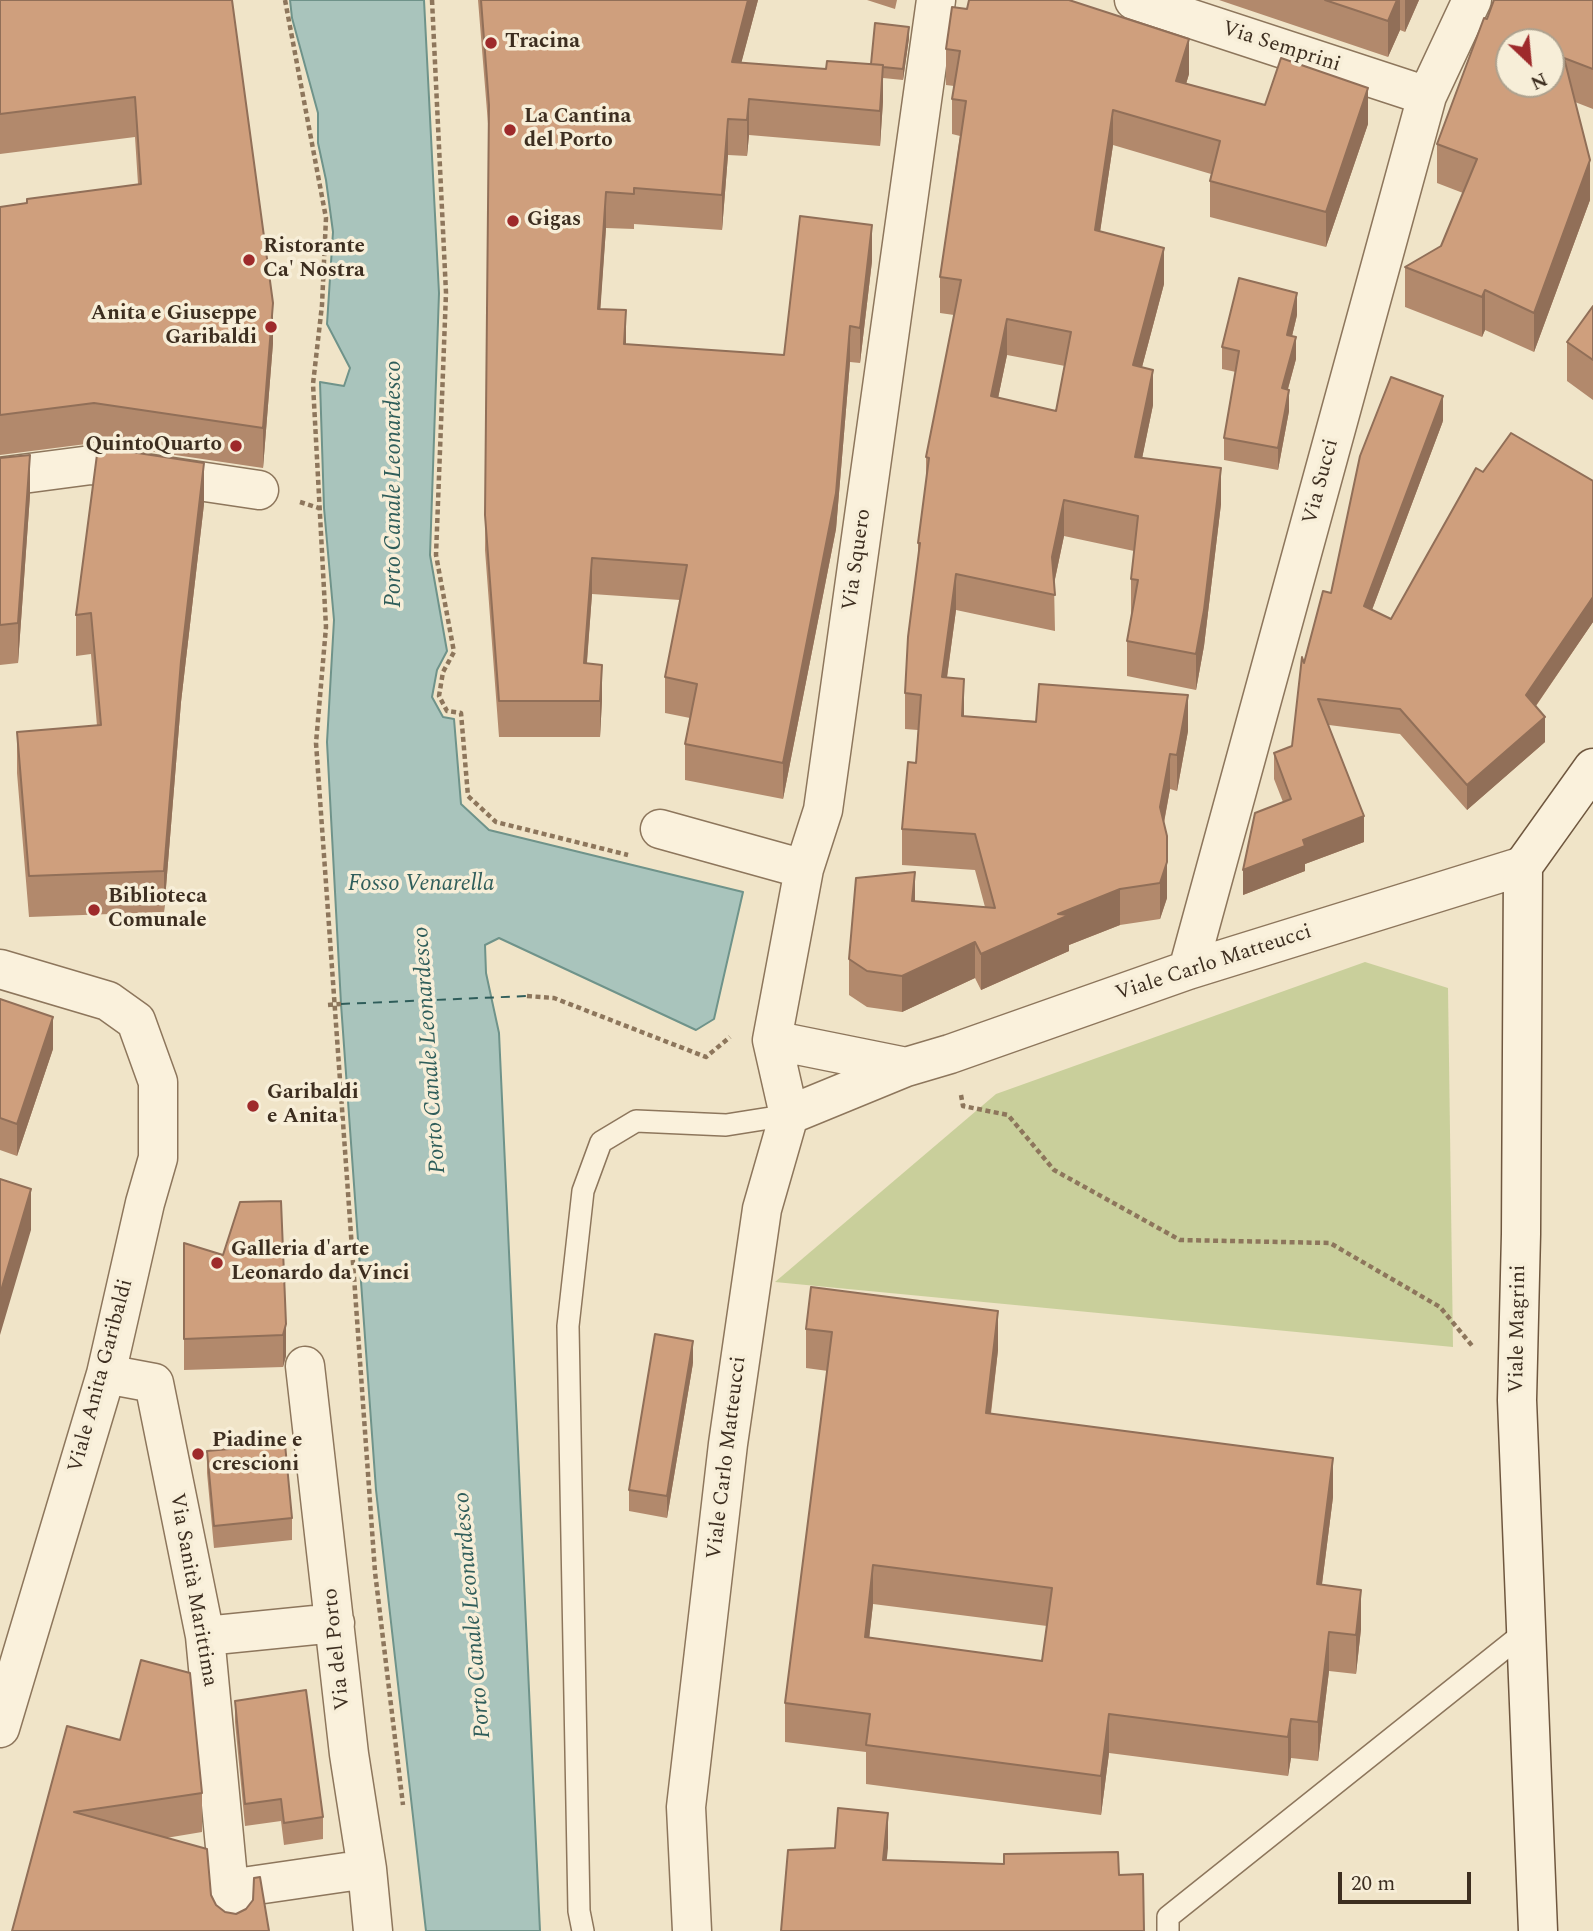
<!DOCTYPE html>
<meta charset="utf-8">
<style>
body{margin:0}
#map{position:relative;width:1593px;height:1931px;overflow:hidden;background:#f0e4c8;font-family:Spectral,serif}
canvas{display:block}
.north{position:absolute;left:1495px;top:28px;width:70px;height:70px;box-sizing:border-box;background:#f7eed8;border:2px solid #ada18e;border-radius:50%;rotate:154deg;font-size:19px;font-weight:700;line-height:28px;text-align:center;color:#3d2e20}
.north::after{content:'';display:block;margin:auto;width:24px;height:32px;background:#9e2a2b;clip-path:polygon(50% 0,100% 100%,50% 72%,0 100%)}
.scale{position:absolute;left:1338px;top:1872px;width:133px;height:32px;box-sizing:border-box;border:4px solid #3d2e20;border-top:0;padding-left:9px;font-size:21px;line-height:24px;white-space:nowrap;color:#3d2e20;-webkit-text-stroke:5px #f7eed8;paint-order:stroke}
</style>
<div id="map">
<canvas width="1593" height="1931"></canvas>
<div class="north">N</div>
<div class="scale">20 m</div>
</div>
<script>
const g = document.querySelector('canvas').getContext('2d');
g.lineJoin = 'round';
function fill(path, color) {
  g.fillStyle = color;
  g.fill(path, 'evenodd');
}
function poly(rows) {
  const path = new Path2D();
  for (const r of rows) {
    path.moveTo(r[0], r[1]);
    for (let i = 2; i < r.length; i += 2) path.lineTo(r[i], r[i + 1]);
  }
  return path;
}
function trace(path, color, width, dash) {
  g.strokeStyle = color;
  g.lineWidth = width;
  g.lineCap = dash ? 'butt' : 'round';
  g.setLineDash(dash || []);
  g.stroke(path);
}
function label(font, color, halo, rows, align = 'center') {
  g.font = font + ' Spectral,serif';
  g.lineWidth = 7;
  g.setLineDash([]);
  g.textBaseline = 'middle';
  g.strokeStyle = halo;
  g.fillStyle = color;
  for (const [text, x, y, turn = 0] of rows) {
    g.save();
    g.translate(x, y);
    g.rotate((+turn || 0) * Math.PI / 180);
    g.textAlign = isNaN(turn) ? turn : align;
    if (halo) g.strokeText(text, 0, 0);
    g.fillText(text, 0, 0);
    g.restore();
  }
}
fill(poly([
 [1365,962,1448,988,1453,1347,775,1282,996,1094]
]), '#c9cf9b');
const water = poly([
 [290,0,424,0,439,293,430,555,447,651,437,670,432,697,443,717,454,719,461,804,489,830,743,892,714,1019,696,1030,499,938,485,945,486,973,499,1033,540,1931,426,1931,376,1490,341,1004,327,742,334,620,324,508,320,382,344,386,350,368,327,324,333,232,326,180,318,143,318,113,292,18,290,0]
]);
fill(water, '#a9c4bc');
trace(water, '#6f938a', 2);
trace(poly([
 [341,1004,527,996]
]), '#2f5d5a', 2, [9, 7]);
const lane = poly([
 [583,1931,579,1911,568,1326,583,1191,601,1142,636,1121,726,1125,789,1115],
 [1168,1931,1168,1917,1525,1632]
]);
const street = poly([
 [1134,0,1427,96],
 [0,477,91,465,259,490],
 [660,829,804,869],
 [0,969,108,1001,136,1021,158,1082,158,1158,145,1203,106,1374,0,1728],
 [1188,970,1427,96,1472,0],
 [772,1040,906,1067],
 [789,1115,906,1067,950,1054,1188,970,1523,866],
 [305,1366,349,1754,367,1869,373,1931],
 [106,1374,154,1383,205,1636,233,1931],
 [205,1636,335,1623],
 [229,1889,367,1869],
 [692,1931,686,1807,728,1444,762,1209,789,1115,772,1040,804,869,823,810,936,0]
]);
const secondary = poly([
 [1538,1931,1517,1400,1521,1234,1523,866,1593,768]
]);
trace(lane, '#8d765c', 24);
trace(street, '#8d765c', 41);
trace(secondary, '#6f573f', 41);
trace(poly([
 [285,0,326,218,322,305,313,384,326,627,316,743,375,1572,403,1805],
 [432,0,446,293,436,555,454,652,443,672,439,696,447,711,461,713,468,796,496,822,628,855],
 [300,502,319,508],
 [527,996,554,998,706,1057,730,1037],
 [328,1005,341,1004],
 [961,1095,963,1106,1008,1115,1054,1170,1180,1240,1330,1243,1440,1307,1474,1348]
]), '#8d765c', 4.5, [5, 3.5]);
trace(lane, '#faf1dc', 21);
trace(street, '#faf1dc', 38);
trace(secondary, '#faf1dc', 38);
fill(poly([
 [0,0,232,0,273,343,263,468,94,443,0,455,0,207,138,184,135,137,0,154],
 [478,0,758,0,741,63,826,69,871,64,909,38,903,80,883,78,883,101,880,146,749,135,747,156,728,155,722,230,634,224,634,229,606,228,600,309,626,344,784,355,872,261,860,363,850,362,836,529,783,799,685,780,685,744,690,718,665,713,665,677,680,600,592,594,587,663,602,700,600,737,499,737,485,550,489,136],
 [867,0,897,0,895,9],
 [1219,0,1419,0,1405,32,1400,30,1388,57],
 [1593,0,1593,109,1575,102,1590,200,1534,352,1485,330,1482,337,1405,307,1405,267,1441,246,1463,193,1437,183,1437,144,1487,19],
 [967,9,1189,74,1186,84,1265,105,1368,124,1326,247,1210,217,1210,181,1211,174,1113,145,1100,231,1164,284,1142,367,1153,405,1142,458,1221,504,1204,646,1196,690,1127,676,1127,641,1132,615,1131,615,1131,579,1134,551,1064,536,1054,584,1055,631,956,610,947,678,964,716,1188,731,1177,791,1170,789,1164,823,1167,871,1167,898,1160,919,1120,925,1069,945,1069,951,981,990,975,978,902,1012,867,1007,849,995,849,959,915,901,985,907,975,870,902,865,902,829,916,763,918,730,905,729,905,693,918,563,918,543,926,482,926,457,954,315,940,313,940,277,960,136,952,134,952,99,954,86,946,85,946,49],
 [1007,355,1065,366,1056,411,998,398],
 [1593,306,1593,400,1567,381,1567,342],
 [1297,315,1292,336,1296,359,1288,389,1289,411,1278,470,1224,460,1224,438,1236,372,1222,369,1222,347],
 [1443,421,1372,610,1391,619,1483,472,1593,481,1593,622,1536,706,1545,742,1467,810,1400,734,1329,725,1364,842,1305,864,1305,871,1243,895,1283,802,1274,779,1274,753,1292,746,1304,663,1331,593],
 [0,458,30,495,18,663,0,665],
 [204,504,181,702,164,912,29,917,17,773,17,732,97,726,91,654,76,656,76,615],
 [0,999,53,1049,17,1156,0,1150],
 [281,1201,286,1356,283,1367,184,1370,184,1243,223,1255],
 [806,1329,998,1350,991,1414,1333,1497,1322,1584,1361,1629,1356,1674,1329,1671,1318,1761,1291,1758,1288,1776,1109,1753,1101,1815,866,1784,866,1752,785,1742,785,1703,828,1371,806,1368],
 [873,1604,1047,1626,1042,1661,869,1638],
 [693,1363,667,1518,629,1511,629,1490],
 [207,1451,292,1518,292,1540,214,1548,207,1473],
 [235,1701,323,1817,323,1839,284,1845,281,1821,245,1826,235,1722],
 [67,1726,202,1793,202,1832,166,1838,211,1895,216,1905,225,1912,12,1931]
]), '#b2896c');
fill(poly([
 [748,0,758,0,732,98,732,62],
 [1397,0,1400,0,1400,30,1388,57,1388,21],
 [1405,0,1419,0,1405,32],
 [909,27,909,38,903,80,903,69],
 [1189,39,1189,74,1176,117,1176,81],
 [883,65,883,101,880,146,880,111],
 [1368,88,1368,124,1326,247,1326,212],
 [749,99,749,135,747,156,747,120],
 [1113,110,1113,145,1095,266,1095,230],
 [728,119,728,155,722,230,722,195],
 [1590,160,1590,200,1534,352,1534,313],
 [606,192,606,228,598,344,598,309],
 [872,225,872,261,860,363,860,328],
 [1164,248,1164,284,1133,401,1133,365],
 [1485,290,1485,330,1482,337,1482,297],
 [1297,293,1297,315,1287,357,1287,335],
 [273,303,273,343,263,468,263,428],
 [626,310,626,346,624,344],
 [1007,319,1007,355,991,432,991,396],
 [850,326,850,362,836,529,783,799,783,763],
 [1296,337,1296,359,1282,410,1282,388],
 [1153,370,1153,405,1135,493,1135,457],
 [1289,390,1289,411,1278,470,1278,448],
 [1443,396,1443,421,1364,631,1364,606],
 [30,455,30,495,18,663,18,623],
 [204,463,204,504,181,702,164,912,164,871,181,661],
 [1221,468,1221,504,1204,646,1196,690,1196,654],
 [1064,500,1064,536,1052,593,1052,557],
 [592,558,592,594,584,698,584,663],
 [956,574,956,610,942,713,942,677],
 [1593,597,1593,622,1526,720,1526,695],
 [602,665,602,700,600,737,600,701],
 [964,679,964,715,962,752,962,716],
 [1188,695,1188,731,1177,791,1177,755],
 [1545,717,1545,742,1467,810,1467,785],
 [1170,754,1170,789,1160,843,1160,807],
 [1364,816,1364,842,1305,864,1305,871,1243,895,1243,870,1303,840],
 [1167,836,1167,898,1160,919,1160,883],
 [915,872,915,908,912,901],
 [1120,889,1120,925,1069,945,1069,951,981,990,981,954,1058,914],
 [975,942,975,978,902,1012,902,976],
 [53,1017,53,1049,17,1156,17,1124],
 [31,1189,31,1230,0,1335,0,1294],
 [998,1311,998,1350,986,1452,986,1413],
 [286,1324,286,1356,283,1367,283,1335],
 [693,1341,693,1363,667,1518,667,1496],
 [1333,1458,1333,1497,1317,1623,1317,1584],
 [873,1565,873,1604,865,1676,865,1637],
 [1361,1590,1361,1629,1356,1674,1356,1635],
 [1329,1632,1329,1671,1318,1761,1318,1722],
 [1109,1714,1109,1753,1101,1815,1101,1776],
 [1291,1719,1291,1758,1288,1776,1288,1737],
 [888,1813,888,1848,883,1895,883,1860]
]), '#916f58');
const building = poly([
 [0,0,232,0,273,303,263,428,94,403,0,415,0,207,27,203,27,199,141,184,135,97,0,114,0,0],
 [481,0,748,0,732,62,826,69,827,61,883,65,880,111,749,99,747,120,728,119,722,195,634,188,634,194,606,192,598,309,626,310,624,344,784,355,800,216,872,225,860,328,850,326,836,493,783,763,685,744,697,684,665,677,687,565,592,558,584,663,602,665,600,701,499,701,485,515,489,105,481,0],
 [969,0,1069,0,1189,39,1176,81,1265,105,1281,58,1368,88,1326,212,1210,181,1220,141,1113,110,1095,230,1164,248,1133,365,1153,370,1135,457,1221,468,1204,610,1196,654,1127,641,1138,580,1131,579,1138,516,1064,500,1052,557,1055,595,956,574,942,677,964,679,962,716,1036,722,1039,684,1188,695,1177,755,1170,754,1160,807,1167,836,1167,862,1160,883,1120,889,1058,914,1069,915,981,954,975,942,902,976,867,971,849,959,856,878,915,872,912,901,995,908,975,834,902,829,908,762,916,763,921,695,905,693,908,637,920,543,918,543,929,458,926,457,961,280,940,277,966,101,952,99,960,51,946,49,952,7,967,9,969,0],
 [1007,319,1071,332,1056,411,991,396,1007,319],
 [1325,0,1397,0,1388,21,1325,0],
 [1494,0,1593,0,1593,69,1564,58,1590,160,1534,313,1485,290,1482,297,1405,267,1441,246,1477,159,1437,144,1484,18,1487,19,1494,0],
 [1509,42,1551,42,1551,84,1509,84,1509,42],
 [875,23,909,27,903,69,883,67,883,65,871,64,875,23],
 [1239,278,1297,293,1287,335,1296,337,1282,388,1289,390,1278,448,1224,438,1239,351,1222,347,1239,278],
 [1593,306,1593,360,1567,342,1593,306],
 [1391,377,1443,396,1364,606,1391,619,1476,468,1483,472,1511,433,1593,481,1593,597,1526,695,1545,717,1467,785,1400,709,1318,699,1364,816,1303,840,1305,846,1243,870,1255,813,1291,799,1274,753,1292,746,1302,657,1304,663,1323,591,1331,593,1360,456,1391,377],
 [98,447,204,463,181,661,164,871,29,876,17,732,101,725,91,613,76,615,98,447],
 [30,455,18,623,0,625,0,458,30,455],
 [0,999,53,1017,17,1124,0,1118,0,999],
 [0,1179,31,1189,0,1294,0,1179],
 [281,1201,286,1324,283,1335,184,1339,184,1243,223,1255,240,1202,281,1201],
 [811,1287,998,1311,986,1413,1333,1458,1317,1584,1361,1590,1356,1635,1329,1632,1318,1722,1291,1719,1288,1737,1109,1714,1101,1776,866,1745,870,1714,785,1703,832,1332,806,1329,811,1287],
 [873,1565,1052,1588,1042,1661,865,1637,873,1565],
 [655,1334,693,1341,667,1496,629,1490,655,1334],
 [285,1444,292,1518,214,1526,207,1451,285,1444],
 [141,1660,190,1673,202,1793,74,1812,207,1849,211,1895,216,1905,225,1912,236,1914,246,1909,253,1900,254,1878,260,1877,269,1931,12,1931,67,1726,120,1740,141,1660],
 [306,1690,323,1817,284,1823,281,1799,245,1804,235,1701,306,1690],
 [838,1808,888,1813,883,1860,1004,1864,1004,1854,1118,1852,1119,1875,1143,1874,1144,1931,781,1931,788,1850,835,1848,838,1808]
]);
fill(building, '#cf9f7d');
trace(building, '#916f58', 2);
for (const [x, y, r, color] of [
 [491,43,7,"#9e2a2b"],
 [510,130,7,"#9e2a2b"],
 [513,221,7,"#9e2a2b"],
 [249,260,7,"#9e2a2b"],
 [271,327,7,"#9e2a2b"],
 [236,446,7,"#9e2a2b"],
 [94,910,7,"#9e2a2b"],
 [253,1106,7,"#9e2a2b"],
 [217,1263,7,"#9e2a2b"],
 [198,1454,7,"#9e2a2b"]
]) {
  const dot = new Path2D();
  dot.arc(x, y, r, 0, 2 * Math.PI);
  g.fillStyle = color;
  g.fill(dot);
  trace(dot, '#f7eed8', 2.5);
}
label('bold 21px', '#3d2e20', '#f7eed8', [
 ["Tracina",505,43],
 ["La Cantina",524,118],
 ["del Porto",524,142],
 ["Gigas",527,221],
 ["Ristorante",263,248],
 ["Ca' Nostra",263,272],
 ["Anita e Giuseppe",257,315,"right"],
 ["Garibaldi",257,339,"right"],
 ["QuintoQuarto",222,446,"right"],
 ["Biblioteca",108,898],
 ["Comunale",108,922],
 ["Garibaldi",267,1094],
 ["e Anita",267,1118],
 ["Galleria d'arte",231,1251],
 ["Leonardo da Vinci",231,1275],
 ["Piadine e",212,1442],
 ["crescioni",212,1466]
], 'left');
label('21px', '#3d2e20', '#f7eed8', [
 ["Via Semprini",1281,48,18],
 ["Via Succi",1322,482,-75],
 ["Via Squero",858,560,-82],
 ["Viale Carlo Matteucci",1214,964,-18],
 ["Viale Magrini",1519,1329,-89],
 ["Viale Anita Garibaldi",102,1376,-75],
 ["Viale Carlo Matteucci",728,1458,-83],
 ["Via Sanità Marittima",192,1590,80],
 ["Via del Porto",338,1649,-96]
]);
label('italic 23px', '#2f5d5a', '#f7eed8', [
 ["Porto Canale Leonardesco",395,484,-90],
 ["Fosso Venarella",421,885],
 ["Porto Canale Leonardesco",431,1050,-94],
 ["Porto Canale Leonardesco",474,1615,-95]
]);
</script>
